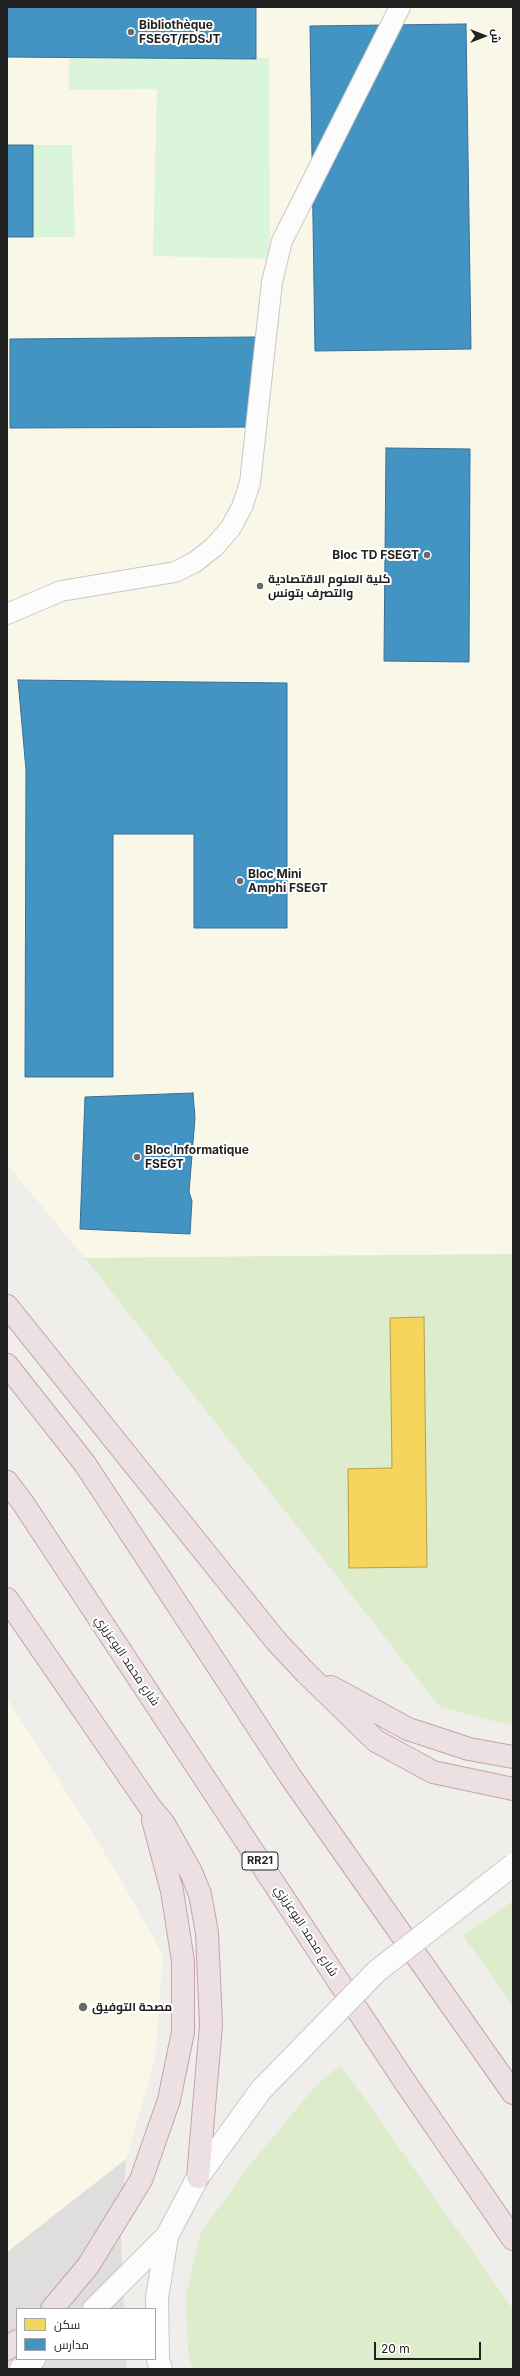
<!DOCTYPE html>
<meta charset="utf-8">
<style>
body{margin:0}
#map{position:relative;width:520px;height:2376px;overflow:hidden;background:#f0eeeb;font-family:Inter,Cairo,sans-serif}
canvas{display:block}
.frame{position:absolute;inset:0;border:8px solid #222;pointer-events:none}
.legend{position:absolute;left:16px;top:2308px;width:140px;height:52px;box-sizing:border-box;background:#fff;border:1px solid #a7a7a7;margin:0;padding:5px 7px;list-style:none;font-size:12px;color:#222}
.legend li{display:flex;align-items:center;gap:8px;height:20px}
.legend b{width:20px;border:1px solid #a7a7a7}
.north{position:absolute;left:464px;top:16px;width:40px;height:40px;-webkit-text-stroke:3px #fff;paint-order:stroke;rotate:90deg;font-size:11px;font-weight:700;line-height:16px;text-align:center;color:#222}
.north::after{content:'';display:block;margin:auto;width:14px;height:18px;background:#222;clip-path:polygon(50% 0,100% 100%,50% 72%,0 100%)}
.scale{position:absolute;left:374px;top:2342px;width:107px;height:18px;box-sizing:border-box;border:2px solid #222;border-top:0;padding-left:5px;font-size:12px;line-height:14px;white-space:nowrap;color:#222;-webkit-text-stroke:3px #fff;paint-order:stroke}
</style>
<div id="map">
<canvas width="520" height="2376"></canvas>
<div class="frame"></div>
<ul class="legend">
<li><b style="height:11px;background:#f6d55c"></b>سكن</li>
<li><b style="height:11px;background:#4393c3"></b>مدارس</li>
</ul>
<div class="north">ش</div>
<div class="scale">20 m</div>
</div>
<script>
const g = document.querySelector('canvas').getContext('2d');
g.lineJoin = 'round';
function fill(path, color) {
  g.fillStyle = color;
  g.fill(path, 'evenodd');
}
function poly(rows) {
  const path = new Path2D();
  for (const r of rows) {
    path.moveTo(r[0], r[1]);
    for (let i = 2; i < r.length; i += 2) path.lineTo(r[i], r[i + 1]);
  }
  return path;
}
function trace(path, color, width, dash) {
  g.strokeStyle = color;
  g.lineWidth = width;
  g.lineCap = dash ? 'butt' : 'round';
  g.setLineDash(dash || []);
  g.stroke(path);
}
function label(font, color, halo, rows, align = 'center') {
  g.font = font + ' Inter,Cairo,sans-serif';
  g.lineWidth = 4;
  g.setLineDash([]);
  g.textBaseline = 'middle';
  g.strokeStyle = halo;
  g.fillStyle = color;
  for (const [text, x, y, turn = 0] of rows) {
    g.save();
    g.translate(x, y);
    g.rotate((+turn || 0) * Math.PI / 180);
    g.textAlign = isNaN(turn) ? turn : align;
    if (halo) g.strokeText(text, 0, 0);
    g.fillText(text, 0, 0);
    g.restore();
  }
}
fill(poly([
 [126,2159,121,2238,124,2309,17,2309,17,2359,126,2359,127,2369,7,2369,7,2245]
]), '#dfdedc');
fill(poly([
 [7,7,513,7,513,1254,85,1258,7,1164],
 [7,1698,116,1871,163,1955,155,2059,126,2159,7,2252]
]), '#f8f7e8');
fill(poly([
 [513,1254,513,1726,440,1707,85,1258],
 [513,1901,513,2007,463,1935],
 [341,2065,513,2309,513,2369,193,2369,188,2354,186,2295,201,2232,249,2166,316,2085]
]), '#ddeccb');
fill(poly([
 [69,58,269,58,270,259,153,256,157,89,69,90],
 [33,145,72,145,75,237,33,237]
]), '#daf5da');
const homes = poly([
 [424,1317,427,1567,349,1568,348,1469,392,1468,390,1318,424,1317]
]);
fill(homes, '#f6d55c');
trace(homes, '#b69f4b', 1);
const schools = poly([
 [7,7,256,7,256,59,7,57,7,7],
 [466,24,471,349,315,351,310,26,466,24],
 [7,145,33,145,33,237,7,237,7,145],
 [258,337,258,427,10,428,10,339,258,337],
 [386,448,470,449,469,662,384,661,386,448],
 [18,680,287,683,287,928,194,928,194,834,113,834,113,1077,25,1077,26,770,18,680],
 [193,1093,195,1118,189,1192,192,1201,190,1234,80,1229,85,1097,193,1093]
]);
fill(schools, '#4393c3');
trace(schools, '#397193', 1);
const service = poly([
 [7,614,61,591,175,572,195,562,214,547,230,529,242,507,250,483,272,282,282,241,400,7]
]);
const tertiary = poly([
 [94,2309,167,2236],
 [21,2369,34,2359],
 [161,2369,158,2360,157,2298,167,2236,198,2177,261,2090]
]);
const motorway = poly([
 [7,1306,276,1641,306,1673,376,1741,433,1772,513,1789],
 [7,1365,85,1464,290,1776,513,2093],
 [7,1482,23,1503,405,2082,513,2239],
 [7,1599,150,1807,164,1824,191,1872,200,1894,207,1933,211,2025,198,2177],
 [331,1687,408,1729,469,1749,513,1757],
 [52,2309,88,2266,141,2180,169,2100,183,2032,183,1961,172,1891,153,1820],
 [7,2349,17,2341]
]);
trace(service, '#c9c8c7', 22);
trace(tertiary, '#c9c8c7', 24);
trace(motorway, '#c5a2ac', 24);
trace(service, '#fdfcfc', 20);
trace(tertiary, '#fdfcfc', 22);
trace(motorway, '#ece0e2', 22);
const tertiaryBridge = poly([
 [261,2090,377,1971,513,1865]
]);
trace(tertiaryBridge, '#c9c8c7', 24, []);
trace(tertiaryBridge, '#fdfcfc', 22);
for (const [x, y, r, color] of [
 [131,32,4,"#6a6968"],
 [427,555,4,"#6a6968"],
 [260,586,4,"#6a6968"],
 [240,881,4,"#6a6968"],
 [137,1157,4,"#6a6968"],
 [83,2007,5,"#6a6968"]
]) {
  const dot = new Path2D();
  dot.arc(x, y, r, 0, 2 * Math.PI);
  g.fillStyle = color;
  g.fill(dot);
  trace(dot, '#fff', 1.5);
}
for (const [x, y, w] of [
 [260,1861,36]
]) {
  const box = new Path2D();
  box.roundRect(x - w / 2, y - 9, w, 18, 3);
  g.fillStyle = '#fff';
  g.fill(box);
  trace(box, '#222', 1);
}
label('bold 11px', '#222', null, [
 ["RR21",260,1861]
]);
label('bold 12px', '#222', '#fff', [
 ["Bibliothèque",139,25],
 ["FSEGT/FDSJT",139,39],
 ["Bloc TD FSEGT",419,555,"right"],
 ["كلية العلوم الاقتصادية",268,579],
 ["والتصرف بتونس",268,593],
 ["Bloc Mini",248,874],
 ["Amphi FSEGT",248,888],
 ["Bloc Informatique",145,1150],
 ["FSEGT",145,1164],
 ["مصحة التوفيق",92,2007]
], 'left');
label('12px', '#222', '#fff', [
 ["شارع محمد البوعزيزي",127,1661,56],
 ["شارع محمد البوعزيزي",306,1931,57]
]);
</script>
